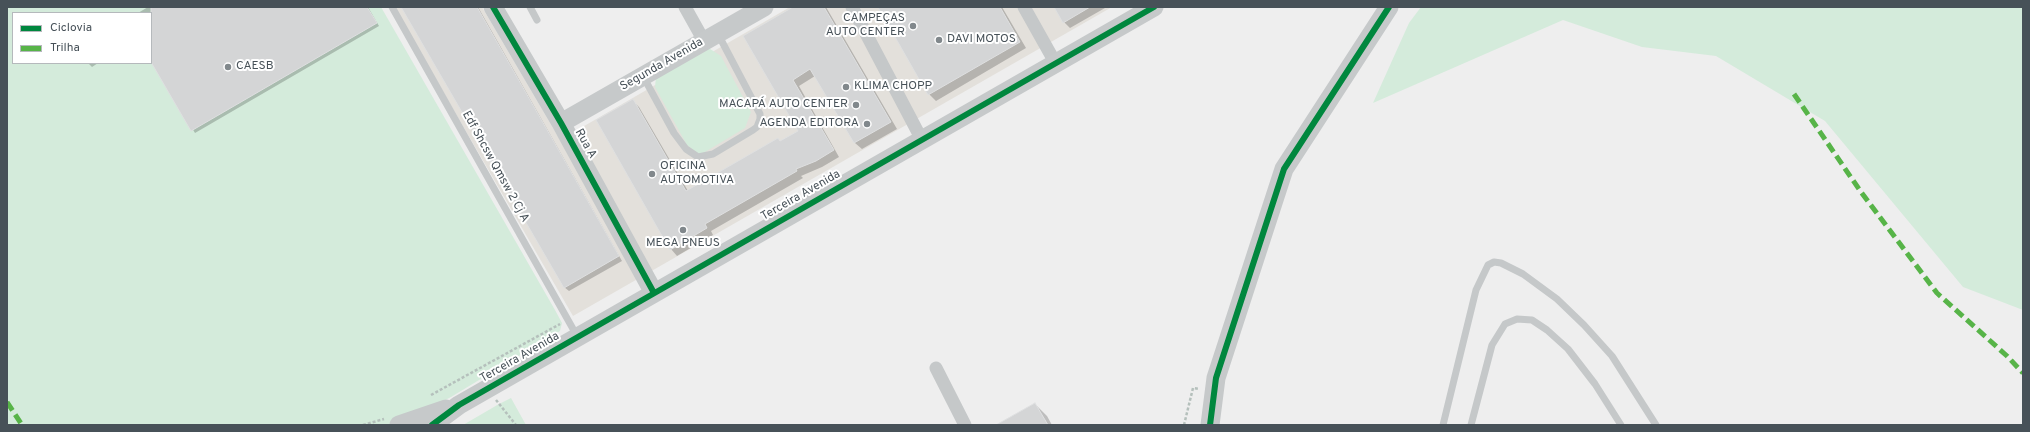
<!DOCTYPE html>
<meta charset="utf-8">
<style>
body{margin:0}
#map{position:relative;width:2030px;height:432px;overflow:hidden;background:#eee;font-family:Overpass,sans-serif}
canvas{display:block}
.frame{position:absolute;inset:0;border:8px solid #475158;pointer-events:none}
.legend{position:absolute;left:12px;top:12px;width:140px;height:52px;box-sizing:border-box;background:#fff;border:1px solid #b5b9bc;margin:0;padding:5px 7px;list-style:none;font-size:12px;color:#475158}
.legend li{display:flex;align-items:center;gap:8px;height:20px}
.legend b{width:20px;border:1px solid #b5b9bc}
</style>
<div id="map">
<canvas width="2030" height="432"></canvas>
<div class="frame"></div>
<ul class="legend">
<li><b style="height:5px;background:#00873e"></b>Ciclovia</li>
<li><b style="height:5px;background:#57b448"></b>Trilha</li>
</ul>
</div>
<script>
const g = document.querySelector('canvas').getContext('2d');
g.lineJoin = 'round';
function fill(path, color) {
  g.fillStyle = color;
  g.fill(path, 'evenodd');
}
function poly(rows) {
  const path = new Path2D();
  for (const r of rows) {
    path.moveTo(r[0], r[1]);
    for (let i = 2; i < r.length; i += 2) path.lineTo(r[i], r[i + 1]);
  }
  return path;
}
function trace(path, color, width, dash) {
  g.strokeStyle = color;
  g.lineWidth = width;
  g.lineCap = dash ? 'butt' : 'round';
  g.setLineDash(dash || []);
  g.stroke(path);
}
function label(font, color, halo, rows, align = 'center') {
  g.font = font + ' Overpass,sans-serif';
  g.lineWidth = 4;
  g.setLineDash([]);
  g.textBaseline = 'middle';
  g.strokeStyle = halo;
  g.fillStyle = color;
  for (const [text, x, y, turn = 0] of rows) {
    g.save();
    g.translate(x, y);
    g.rotate((+turn || 0) * Math.PI / 180);
    g.textAlign = isNaN(turn) ? turn : align;
    if (halo) g.strokeText(text, 0, 0);
    g.fillText(text, 0, 0);
    g.restore();
  }
}
fill(poly([
 [394,7,482,7,560,140,790,7,1112,7,573,316]
]), '#e3e0db');
fill(poly([
 [7,7,381,7,555,310,562,323,560,331,451,397,422,412,386,425,7,425],
 [13,13,151,13,151,63,13,63],
 [1421,7,2023,7,2023,310,1963,287,1825,121,1716,56,1642,47,1563,20,1373,103,1409,23],
 [707,47,721,56,751,112,745,128,700,155,687,145,655,87,656,77],
 [511,398,526,425,463,425,499,404]
]), '#d4ebdb');
fill(poly([
 [148,7,368,7,379,26,195,133,151,60,151,13,138,13],
 [402,7,478,7,622,261,569,291,564,287],
 [796,7,826,7,897,129,862,149,855,143,815,76,799,86,839,157,822,167,801,176,803,178,711,231,713,235,677,256,671,249,633,101,639,107,688,191,780,142,799,131,745,36],
 [879,7,1002,7,1026,48,936,101,929,94],
 [1055,7,1104,7,1105,8,1070,28,1064,22],
 [88,63,98,63,92,67],
 [1035,404,1047,416,1052,425,1007,425]
]), '#0003');
const building = poly([
 [151,7,367,7,377,23,191,131,151,62,151,7],
 [401,7,477,7,619,256,564,288,401,7],
 [793,7,824,7,891,122,854,143,810,69,793,80,834,150,816,161,796,169,797,171,705,224,707,228,670,250,596,120,633,99,686,191,778,138,780,141,798,131,743,36,793,7],
 [878,7,1000,7,1020,42,928,95,878,7],
 [1054,7,1090,7,1063,23,1054,7],
 [1035,403,1048,425,996,425,1035,403]
]);
fill(building, '#d4d5d6');
trace(building, '#dfe0e1', 1);
trace(poly([
 [431,395,560,324],
 [496,400,516,425],
 [363,425,384,419],
 [1184,425,1193,388,1199,389]
]), '#b5c0bc', 2.5, [3, 2]);
trace(poly([
 [392,7,577,336],
 [530,7,537,20],
 [643,76,674,133,686,149,698,157,713,154,753,130,757,127,760,119,760,114,718,34],
 [1443,425,1476,290,1488,265,1494,262,1501,263,1523,274,1557,299,1584,325,1612,356,1656,425],
 [1471,425,1492,345,1505,324,1517,319,1532,320,1547,330,1568,349,1595,384,1621,425]
]), '#c5c8c9', 7);
trace(poly([
 [685,7,704,41],
 [852,7,922,140],
 [1024,7,1056,64],
 [936,368,965,425]
]), '#c5c8c9', 13);
trace(poly([
 [493,7,561,123,654,293],
 [561,123,764,7],
 [399,425,446,409],
 [432,425,459,405,1154,7],
 [1210,425,1216,378,1284,169,1389,7]
]), '#c6c9ca', 19);
trace(poly([
 [1794,94,1861,192,1937,293,2007,356,2023,373],
 [7,402,22,425]
]), '#57b448', 5, [10, 5]);
trace(poly([
 [493,7,561,123,654,293],
 [432,425,459,405,1154,7],
 [1210,425,1216,378,1284,169,1389,7]
]), '#00873e', 6);
for (const [x, y, r, color] of [
 [913,26,4,"#81888c"],
 [939,40,4,"#81888c"],
 [228,67,4,"#81888c"],
 [846,87,4,"#81888c"],
 [856,105,4,"#81888c"],
 [867,124,4,"#81888c"],
 [652,174,4,"#81888c"],
 [683,230,4,"#81888c"]
]) {
  const dot = new Path2D();
  dot.arc(x, y, r, 0, 2 * Math.PI);
  g.fillStyle = color;
  g.fill(dot);
  trace(dot, '#fff', 1.5);
}
label('12px', '#475158', '#fff', [
 ["CAMPEÇAS",905,19,"right"],
 ["AUTO CENTER",905,33,"right"],
 ["DAVI MOTOS",947,40],
 ["CAESB",236,67],
 ["KLIMA CHOPP",854,87],
 ["MACAPÁ AUTO CENTER",848,105,"right"],
 ["AGENDA EDITORA",859,124,"right"],
 ["OFICINA",660,167],
 ["AUTOMOTIVA",660,181],
 ["MEGA PNEUS",683,244,"center"]
], 'left');
label('12px', '#475158', '#fff', [
 ["Segunda Avenida",662,65,-30],
 ["Rua A",585,144,61],
 ["Edf Shcsw Qmsw 2 Cj A",495,167,61],
 ["Terceira Avenida",801,196,-30],
 ["Terceira Avenida",520,358,-30]
]);
</script>
